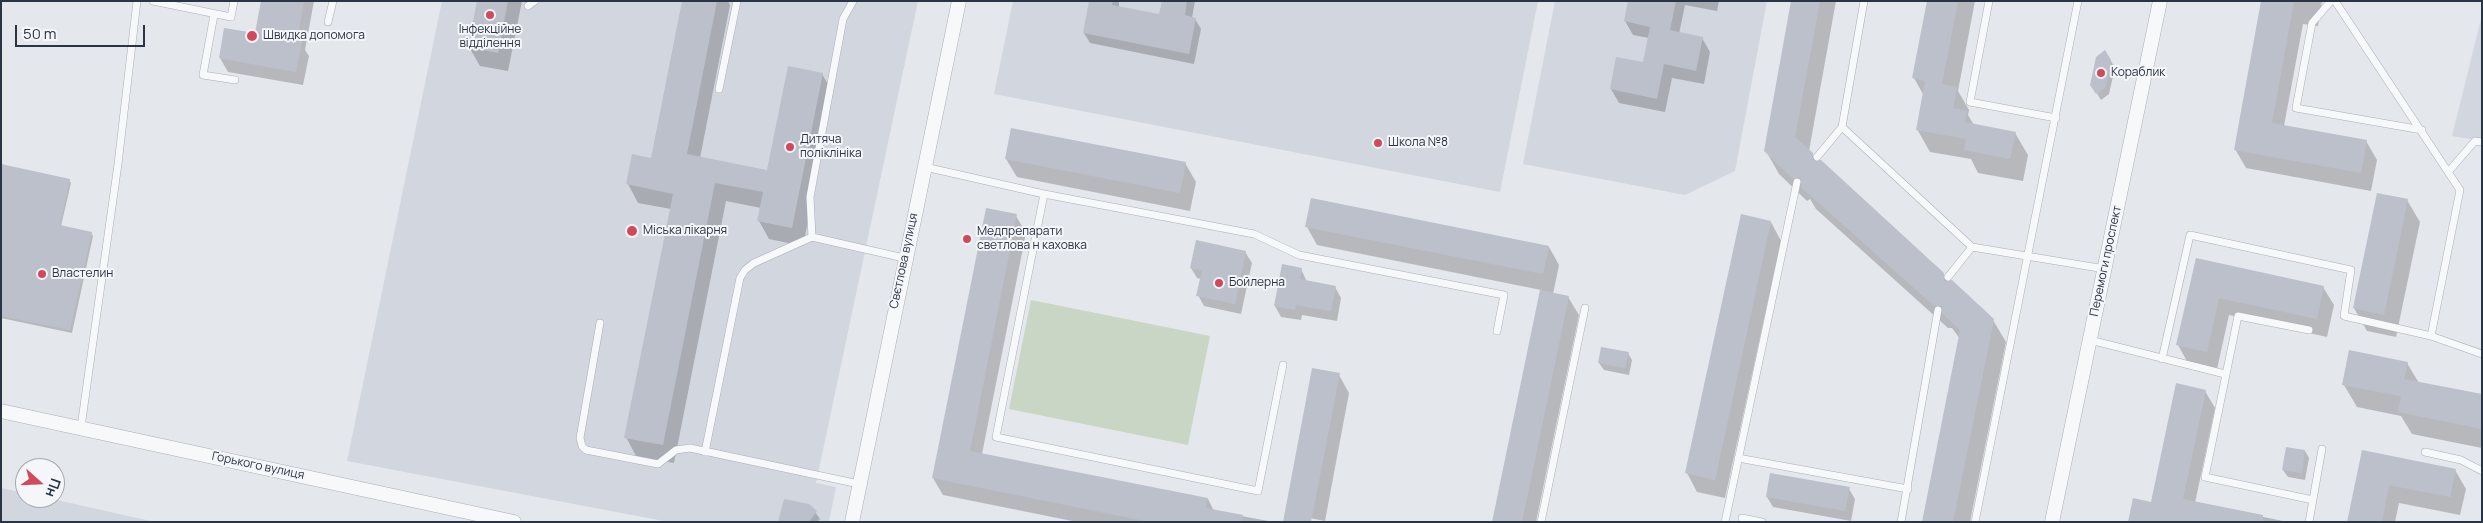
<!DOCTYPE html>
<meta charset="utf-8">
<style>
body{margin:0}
#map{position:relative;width:2483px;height:523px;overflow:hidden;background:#e4e7ec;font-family:Manrope,sans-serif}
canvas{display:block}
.frame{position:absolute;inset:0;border:2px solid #2b3445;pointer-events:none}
.north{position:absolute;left:15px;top:458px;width:50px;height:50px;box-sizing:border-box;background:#f4f6f9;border:1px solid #a4a8b1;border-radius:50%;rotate:110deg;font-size:14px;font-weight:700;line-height:20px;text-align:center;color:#2b3445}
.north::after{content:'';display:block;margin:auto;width:18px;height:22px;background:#d1495b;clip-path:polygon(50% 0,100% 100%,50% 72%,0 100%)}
.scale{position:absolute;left:15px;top:25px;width:130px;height:22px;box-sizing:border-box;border:2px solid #2b3445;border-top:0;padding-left:6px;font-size:15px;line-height:18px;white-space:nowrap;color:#2b3445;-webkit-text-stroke:4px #f4f6f9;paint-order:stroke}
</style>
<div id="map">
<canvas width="2483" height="523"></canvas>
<div class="frame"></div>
<div class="north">Пн</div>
<div class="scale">50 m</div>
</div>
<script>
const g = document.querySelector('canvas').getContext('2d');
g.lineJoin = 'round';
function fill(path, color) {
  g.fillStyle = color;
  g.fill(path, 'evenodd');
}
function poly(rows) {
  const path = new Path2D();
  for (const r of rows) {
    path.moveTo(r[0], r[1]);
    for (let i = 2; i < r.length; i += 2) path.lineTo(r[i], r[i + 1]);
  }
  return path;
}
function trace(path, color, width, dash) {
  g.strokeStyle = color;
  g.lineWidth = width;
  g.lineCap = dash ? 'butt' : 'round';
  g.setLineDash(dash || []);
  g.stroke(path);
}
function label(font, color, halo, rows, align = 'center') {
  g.font = font + ' Manrope,sans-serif';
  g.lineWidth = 4;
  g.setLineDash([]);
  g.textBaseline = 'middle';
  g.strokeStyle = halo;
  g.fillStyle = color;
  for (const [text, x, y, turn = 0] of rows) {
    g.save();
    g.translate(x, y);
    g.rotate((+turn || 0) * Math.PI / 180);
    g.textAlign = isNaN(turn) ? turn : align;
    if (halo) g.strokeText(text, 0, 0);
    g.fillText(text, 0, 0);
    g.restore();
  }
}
fill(poly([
 [442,1,918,1,816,483,836,487,829,522,669,522,347,461],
 [1013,1,1538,1,1500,192,994,94],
 [1555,1,1767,1,1735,171,1685,195,1523,164],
 [2482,15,2482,141,2452,136],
 [1,488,25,493,25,498,48,498,155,522,1,522]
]), '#d2d6de');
fill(poly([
 [1031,300,1210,336,1188,445,1009,409]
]), '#c9d6c5');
fill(poly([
 [262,1,314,1,305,50,309,56,303,85,228,72,220,58,256,35],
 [478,1,522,1,508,71,480,66,469,47],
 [684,1,728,1,730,5,700,158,768,172,822,74,833,93,803,246,769,239,759,221,761,208,726,201,674,463,636,456,626,437,671,209,638,203,628,184,652,159],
 [1090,1,1119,1,1119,8,1160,16,1163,1,1195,1,1192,18,1195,19,1201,29,1194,64,1090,43,1084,33],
 [1629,1,1719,1,1717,11,1685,5,1679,34,1702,38,1710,52,1704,84,1672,78,1665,112,1619,103,1611,89,1644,64,1649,38,1633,35,1625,21],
 [1792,1,1836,1,1809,151,1817,162,1943,274,1948,282,1993,320,2006,342,1970,522,1923,522,1960,339,1952,328,1948,328,1816,209,1810,199,1807,201,1779,174,1766,151],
 [1928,1,1975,1,1958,91,1969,110,1968,115,1974,125,2015,133,2028,155,2023,181,1978,173,1971,159,1930,152,1917,129,1924,96,1914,78],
 [2262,1,2322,1,2318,26,2303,24,2284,126,2366,141,2377,160,2371,191,2246,168,2235,149],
 [2105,51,2115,68,2109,94,2101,100,2096,92],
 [1006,159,1185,163,1196,182,1190,211,1017,177],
 [1,166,69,180,71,183,61,226,91,233,93,236,72,333,1,318],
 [2407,200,2420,222,2396,337,2367,331,2354,308],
 [1016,216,1026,233,982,454,1208,499,1214,511,1274,522,1077,522,943,495,933,478],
 [1771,222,1781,241,1725,498,1697,492,1687,473],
 [1307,227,1549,247,1559,265,1553,294,1568,297,1579,315,1536,522,1494,522,1541,290,1317,245],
 [1245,252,1252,263,1241,314,1204,306,1198,295,1201,279,1197,278,1191,268],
 [2196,259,2323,287,2334,305,2327,337,2229,315,2217,369,2188,363,2178,345],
 [1301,269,1307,282,1335,287,1341,298,1337,321,1302,315,1301,320,1281,317,1275,306],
 [1628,353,1632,360,1629,375,1604,370,1599,363],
 [2407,363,2419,383,2482,395,2482,448,2412,434,2401,416,2357,407,2344,385],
 [1339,375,1349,393,1325,521,1299,516],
 [2205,391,2215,408,2195,503,2288,522,2130,522,2152,503],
 [2305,451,2309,458,2305,480,2288,477,2283,470],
 [2363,451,2455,470,2466,489,2460,515,2399,503,2395,522,2349,522],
 [1849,489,1855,499,1851,521,1773,507,1767,497],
 [815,512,820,519,817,522,779,522]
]), '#0003');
fill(poly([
 [261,1,304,1,297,41,302,41,296,72,219,58,224,28,255,33],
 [477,1,508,1,498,53,468,47],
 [682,1,717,1,687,154,767,170,788,66,823,73,792,228,757,221,763,192,715,183,663,445,624,438,673,194,626,184,632,154,651,158],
 [1089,1,1113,1,1112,5,1159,14,1162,1,1187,1,1185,15,1196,18,1189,54,1083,33],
 [1628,1,1676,1,1670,30,1703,37,1696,71,1664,64,1657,99,1610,89,1616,57,1643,62,1650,27,1624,21],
 [1791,1,1820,1,1795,137,1813,153,1813,161,1821,160,1944,273,1944,281,1952,280,1994,319,1953,522,1922,522,1960,330,1943,314,1942,306,1934,306,1801,187,1801,178,1798,177,1793,179,1764,151],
 [1927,1,1958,1,1942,84,1957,87,1953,108,1967,111,1965,122,2016,132,2010,159,1964,150,1966,139,1916,130,1925,81,1912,78],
 [2261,1,2294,1,2272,123,2367,140,2361,173,2234,150],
 [2105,50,2111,60,2106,87,2096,94,2090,85,2096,57],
 [1011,128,1186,162,1180,193,1005,159],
 [1,164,70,179,60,225,92,232,70,330,1,316],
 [2377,193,2408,199,2384,315,2353,308],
 [1311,198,1549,246,1543,274,1305,227],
 [986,208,1017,214,970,451,1208,498,1206,508,1243,515,1242,522,1150,522,932,478],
 [1741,214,1771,221,1715,480,1685,473],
 [1196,240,1246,251,1235,304,1196,296,1202,270,1190,268],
 [2196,258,2324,286,2317,319,2219,298,2207,352,2176,345],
 [1282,264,1302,268,1300,279,1336,286,1331,311,1296,305,1295,310,1274,306],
 [1540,290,1569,296,1522,522,1492,522],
 [1601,347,1629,352,1625,368,1598,363],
 [2349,350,2408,362,2404,379,2482,394,2482,429,2398,412,2401,396,2342,385],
 [1312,368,1340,373,1311,522,1283,522],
 [2176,383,2206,390,2183,499,2263,515,2263,522,2128,522,2133,498,2151,502],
 [2286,447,2305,450,2302,473,2282,470],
 [2362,450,2456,469,2450,497,2389,485,2382,522,2347,522],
 [1770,473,1850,487,1845,511,1766,497],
 [784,499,809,504,817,511,809,522,778,522]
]), '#bbc0ca');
const service = poly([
 [153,1,231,17,234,1],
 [1864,1,1842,127,1972,247,2105,269],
 [1989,1,1970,102,2056,118],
 [2331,1,2312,23,2296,108,2422,130],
 [2335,1,2460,190,2431,336,2482,354],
 [528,6,535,1],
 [214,15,203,75,235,80],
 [328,22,333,1],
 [719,89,737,1],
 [1817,157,1842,127],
 [925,167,1044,194,1254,234,1299,255,1504,295,1497,331],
 [2449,171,2475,141,2482,142],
 [1044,194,996,437,1258,491,1283,365],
 [812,237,810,197,843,19,853,1],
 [1948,277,1972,247],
 [600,323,580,438,582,446,586,450,658,464,676,450,690,448,859,484],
 [2309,330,2238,316,2205,477,2313,500],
 [2090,340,2225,374],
 [2162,359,2190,235,2351,270,2344,316,2431,336],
 [81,427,118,164,137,1],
 [705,452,740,278,745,270,754,263,812,237,904,258],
 [2425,452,2461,460,2482,471],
 [1738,458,1908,489],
 [1742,518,1762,522],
 [1541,522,1585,308],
 [1725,522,1797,182],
 [1901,522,1938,310],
 [1975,522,2078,1],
 [2309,522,2322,449]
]);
const minor = poly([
 [1,411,514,522],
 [852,522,959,1],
 [2052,522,2160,1]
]);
trace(service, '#a9aeb7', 8);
trace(minor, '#a9aeb7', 15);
trace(service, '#f7f8fa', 7);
trace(minor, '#f7f8fa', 14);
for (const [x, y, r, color] of [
 [490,15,5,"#d1495b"],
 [252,36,6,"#d1495b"],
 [2101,73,5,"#d1495b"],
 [1378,143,5,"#d1495b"],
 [790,147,5,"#d1495b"],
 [632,231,6,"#d1495b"],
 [967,239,5,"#d1495b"],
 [42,274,5,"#d1495b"],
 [1219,283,5,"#d1495b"]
]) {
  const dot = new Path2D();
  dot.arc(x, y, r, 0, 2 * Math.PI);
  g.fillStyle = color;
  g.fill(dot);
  trace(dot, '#f4f6f9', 2);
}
label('12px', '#2b3445', '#f4f6f9', [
 ["Інфекційне",490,30,"center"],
 ["відділення",490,44,"center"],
 ["Швидка допомога",263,36],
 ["Кораблик",2111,73],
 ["Дитяча",800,140],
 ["поліклініка",800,154],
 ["Школа №8",1388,143],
 ["Міська лікарня",643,231],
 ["Медпрепарати",977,232],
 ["светлова н каховка",977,246],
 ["Властелин",52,274],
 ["Бойлерна",1229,283]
], 'left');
label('12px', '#2b3445', '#f4f6f9', [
 ["Свєтлова вулиця",904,261,-78],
 ["Перемоги проспект",2106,261,-78],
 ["Горького вулиця",258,466,12]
]);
</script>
